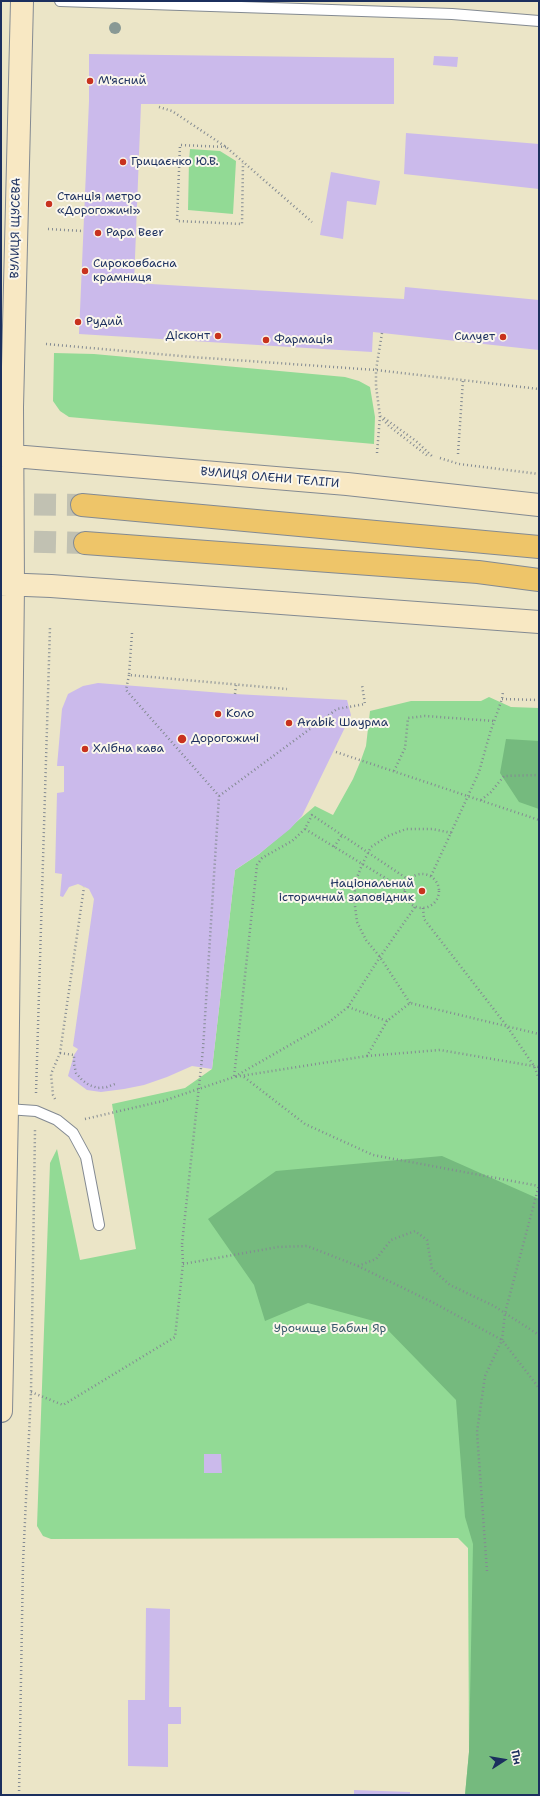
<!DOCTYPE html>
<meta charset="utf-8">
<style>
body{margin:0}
#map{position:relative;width:540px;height:1796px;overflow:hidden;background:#ebe5c7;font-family:"Shantell Sans",sans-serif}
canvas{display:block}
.frame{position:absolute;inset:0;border:2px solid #1b2f5e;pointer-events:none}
.north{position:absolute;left:484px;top:1740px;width:40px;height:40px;-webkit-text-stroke:3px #fbf7ec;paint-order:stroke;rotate:78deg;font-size:11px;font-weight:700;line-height:16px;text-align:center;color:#1b2f5e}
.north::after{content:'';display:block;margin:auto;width:14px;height:18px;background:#1b2f5e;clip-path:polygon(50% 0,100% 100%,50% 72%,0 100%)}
</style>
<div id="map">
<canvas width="540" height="1796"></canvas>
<div class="frame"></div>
<div class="north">Пн</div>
</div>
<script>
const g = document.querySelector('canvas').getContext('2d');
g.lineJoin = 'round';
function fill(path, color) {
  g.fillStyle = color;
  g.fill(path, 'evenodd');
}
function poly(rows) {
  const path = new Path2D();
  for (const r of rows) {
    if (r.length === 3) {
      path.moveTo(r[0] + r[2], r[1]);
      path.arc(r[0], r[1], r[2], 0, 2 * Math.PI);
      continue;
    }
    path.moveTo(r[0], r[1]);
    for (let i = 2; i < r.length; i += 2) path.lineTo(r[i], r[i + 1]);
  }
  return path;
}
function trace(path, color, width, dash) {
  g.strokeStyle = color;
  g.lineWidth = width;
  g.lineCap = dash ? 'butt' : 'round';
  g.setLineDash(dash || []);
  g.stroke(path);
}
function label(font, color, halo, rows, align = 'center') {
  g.font = font + ' "Shantell Sans",sans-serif';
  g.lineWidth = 4;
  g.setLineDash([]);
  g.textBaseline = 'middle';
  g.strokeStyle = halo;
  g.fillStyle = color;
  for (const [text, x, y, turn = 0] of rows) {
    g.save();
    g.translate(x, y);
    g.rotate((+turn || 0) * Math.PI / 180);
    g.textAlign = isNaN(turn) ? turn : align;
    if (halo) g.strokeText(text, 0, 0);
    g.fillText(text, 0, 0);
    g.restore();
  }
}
fill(poly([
 [190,149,220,151,236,161,233,214,188,210,189,161],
 [54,353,94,354,345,377,359,381,370,387,375,417,374,444,69,417,60,411,53,401],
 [489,697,511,707,539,708,539,1795,465,1795,469,1752,468,1548,458,1538,51,1539,43,1536,37,1526,50,1163,57,1149,80,1260,136,1249,112,1104,185,1088,212,1069,235,870,259,854,315,806,333,815,353,779,361,760,366,746,370,711,411,701,481,701]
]), '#92da95');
fill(poly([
 [506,739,539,741,539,809,519,802,500,773],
 [442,1156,539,1199,539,1795,465,1795,469,1752,473,1544,465,1517,456,1400,381,1323,308,1303,265,1321,254,1285,208,1219,276,1171]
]), '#75ba7e');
fill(poly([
 [89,54,394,58,394,104,141,104,134,283,404,299,405,287,539,300,539,350,373,332,372,352,79,334,89,101],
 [434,56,458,57,457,67,433,65],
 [406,133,539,144,539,189,404,174],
 [331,172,380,181,376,205,347,201,343,239,320,235],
 [98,683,235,694,347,700,351,715,302,816,290,829,259,854,235,870,212,1069,192,1066,167,1077,144,1085,124,1089,101,1092,87,1090,68,1076,74,1055,78,1049,73,1046,94,899,89,889,78,884,69,887,63,897,60,896,62,874,55,873,57,793,64,792,64,766,57,766,62,709,68,694,83,686],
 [204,1454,221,1454,222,1473,204,1473],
 [146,1608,170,1609,169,1707,181,1707,181,1724,168,1724,168,1767,128,1766,128,1700,145,1700],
 [354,1790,410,1792,410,1795,354,1795]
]), '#cbbaeb');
trace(poly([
 [1,504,82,505],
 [1,541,85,543]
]), '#c1c1b2', 22, [22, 11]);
const service = poly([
 [60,1,452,14,539,21],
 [7,1109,36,1111,57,1120,73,1133,86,1157,99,1225]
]);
const secondary = poly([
 [1,455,347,484,539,505],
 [1,584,51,586,539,622],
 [1,1411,7,1109,13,585,12,407,22,1]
]);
const primary = poly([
 [82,505,539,547],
 [85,543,478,572,539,580]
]);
trace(service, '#838a92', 12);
trace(secondary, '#838a92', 24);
trace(primary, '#838a92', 24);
trace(poly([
 [159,107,172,111,226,147,312,222],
 [226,147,180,145,177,221,242,224,243,163],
 [48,229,83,231],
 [382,333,376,370,376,386,380,416,389,426,429,457],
 [46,344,192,357,376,370,539,389],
 [384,418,416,441,433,457],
 [377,453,380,416],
 [458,454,463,380],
 [440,458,459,464,539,474],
 [132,633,129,675,287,689],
 [129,675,126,690,219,796,203,1049],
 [235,694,236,685],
 [502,699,539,700],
 [336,752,539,820],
 [394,771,405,748,408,718,425,716,494,721],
 [219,796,337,709,365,704,362,685],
 [481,800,491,792,504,776,539,775],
 [305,829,405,890],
 [334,847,342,835],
 [422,891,17],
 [431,876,479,772,490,733,502,699,503,692],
 [423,908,424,919,506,1025,534,1066,539,1079],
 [410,1003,380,957,366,940,357,922,354,898,356,880,362,865,371,847,388,836,406,829,432,829,452,833],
 [348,1007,387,1021,410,1003,539,1034],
 [387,1021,367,1056,234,1077,257,865,262,858,292,841,305,829,312,815,409,880],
 [60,1053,74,1055,74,1064,76,1073,82,1080,89,1085,98,1088,107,1087,115,1084],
 [367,1056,440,1050,539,1067],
 [244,1077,305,1124,373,1155,539,1186],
 [36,1093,50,627],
 [55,1099,53,1095,51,1074,60,1053,84,887],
 [85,1119,163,1101,234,1077,328,1023,348,1007,380,957,415,907],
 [183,1264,278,1247,307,1246,358,1266,434,1303,502,1340,539,1388],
 [358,1266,376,1259,391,1240,415,1231,427,1240,432,1269,450,1285,494,1306,539,1335],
 [31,1392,63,1405,175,1337,183,1264,182,1244],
 [487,1571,477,1432,485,1376,502,1340,505,1313,539,1185],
 [19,1795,23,1563,31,1392,35,1130]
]), '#838a92', 2.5, [1, 3]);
trace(service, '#fff', 10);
trace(secondary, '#f8e8c3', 22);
trace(primary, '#eec569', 22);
trace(poly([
 [182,1244,203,1049]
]), '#838a92', 2.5, [1, 3]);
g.fillStyle = '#899995';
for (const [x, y] of [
 [115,28]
]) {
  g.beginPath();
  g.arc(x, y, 6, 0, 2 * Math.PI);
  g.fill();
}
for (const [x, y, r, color] of [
 [90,81,4,"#c8321e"],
 [123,162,4,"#c8321e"],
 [49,204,4,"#c8321e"],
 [98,233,4,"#c8321e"],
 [85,271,4,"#c8321e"],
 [78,322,4,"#c8321e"],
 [218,336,4,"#c8321e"],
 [503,337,4,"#c8321e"],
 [266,340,4,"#c8321e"],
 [218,714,4,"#c8321e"],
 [289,723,4,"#c8321e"],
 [182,739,5,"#c8321e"],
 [85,749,4,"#c8321e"],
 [422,891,4,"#c8321e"]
]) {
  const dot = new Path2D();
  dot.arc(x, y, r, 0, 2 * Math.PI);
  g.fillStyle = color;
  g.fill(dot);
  trace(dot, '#fbf7ec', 1.5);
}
label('12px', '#1b2f5e', '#fbf7ec', [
 ["М'ясний",98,81],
 ["Грицаєнко Ю.В.",131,162],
 ["Станція метро",57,197],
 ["«Дорогожичі»",57,211],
 ["Papa Beer",106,233],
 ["Сироковбасна",93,264],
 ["крамниця",93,278],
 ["Рудий",86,322],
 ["Дісконт",210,336,"right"],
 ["Силует",495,337,"right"],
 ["Фармація",274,340],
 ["Коло",226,714],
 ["Arabik Шаурма",297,723],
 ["Дорогожичі",191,739],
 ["Хлібна кава",93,749],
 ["Національний",414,884,"right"],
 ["історичний заповідник",414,898,"right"]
], 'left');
label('12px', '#1b2f5e', '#fbf7ec', [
 ["ВУЛИЦЯ ЩУСЄВА",16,228,-89],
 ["ВУЛИЦЯ ОЛЕНИ ТЕЛІГИ",270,478,5]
]);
label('12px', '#395a6c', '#fbf7ec', [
 ["Урочище Бабин Яр",330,1329]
]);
</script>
